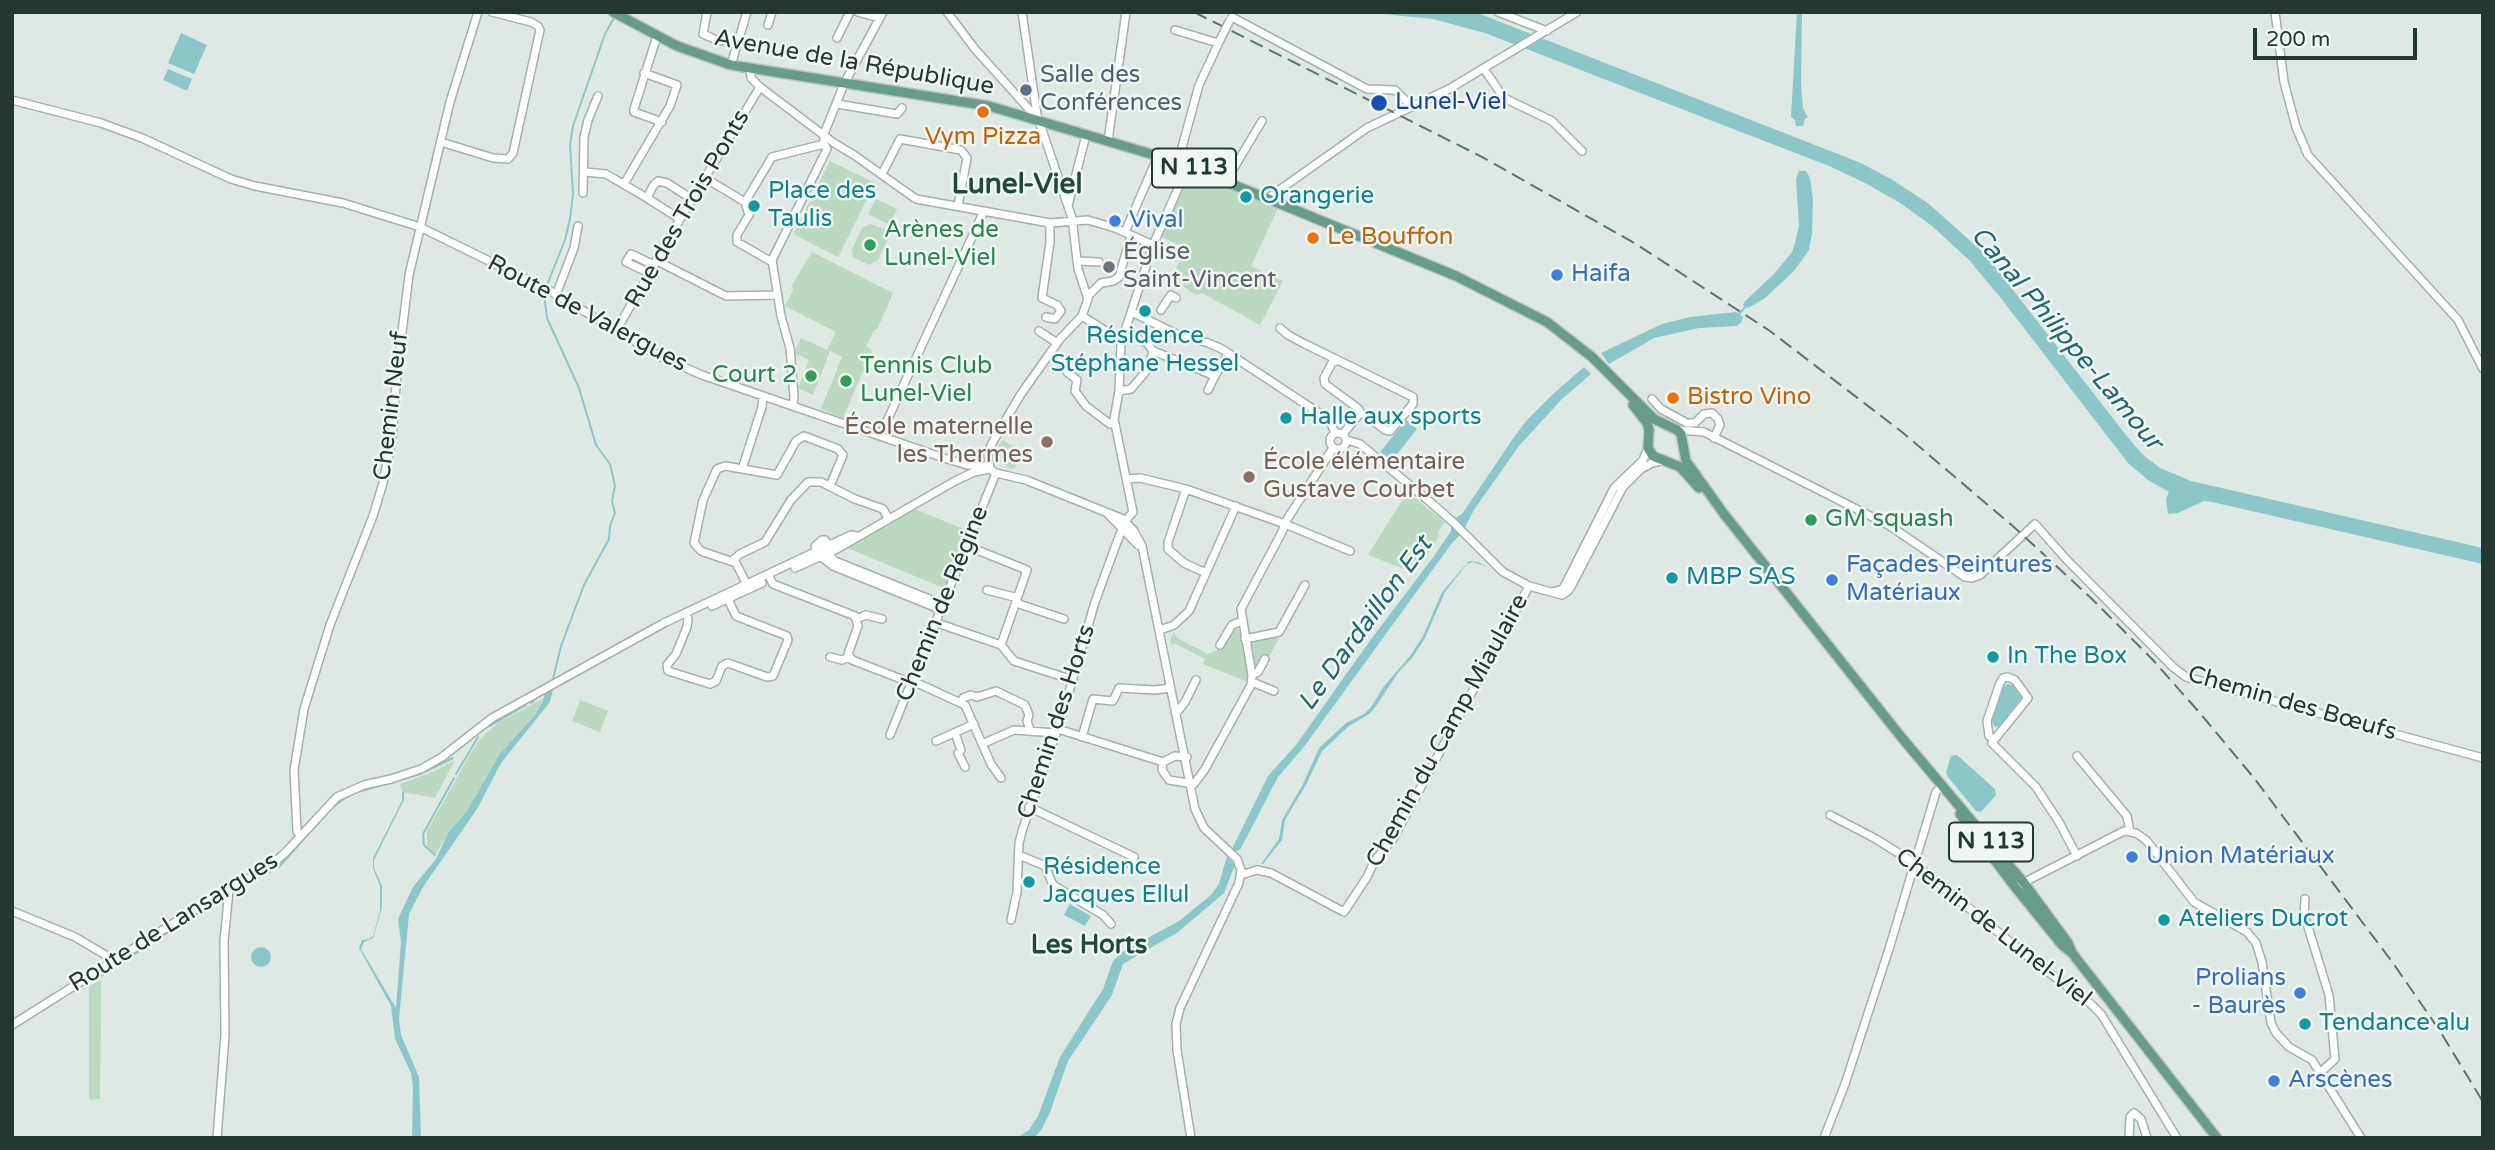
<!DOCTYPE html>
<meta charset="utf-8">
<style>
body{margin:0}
#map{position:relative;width:2495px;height:1150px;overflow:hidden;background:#dfe9e4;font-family:"Varela Round",sans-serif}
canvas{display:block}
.frame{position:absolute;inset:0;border:14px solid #223831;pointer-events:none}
.scale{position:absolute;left:2253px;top:28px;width:164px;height:32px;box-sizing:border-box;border:4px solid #223831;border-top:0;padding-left:9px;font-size:21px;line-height:24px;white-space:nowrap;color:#223831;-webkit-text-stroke:5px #f0f6f2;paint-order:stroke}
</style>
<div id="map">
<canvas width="2495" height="1150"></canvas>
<div class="frame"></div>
<div class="scale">200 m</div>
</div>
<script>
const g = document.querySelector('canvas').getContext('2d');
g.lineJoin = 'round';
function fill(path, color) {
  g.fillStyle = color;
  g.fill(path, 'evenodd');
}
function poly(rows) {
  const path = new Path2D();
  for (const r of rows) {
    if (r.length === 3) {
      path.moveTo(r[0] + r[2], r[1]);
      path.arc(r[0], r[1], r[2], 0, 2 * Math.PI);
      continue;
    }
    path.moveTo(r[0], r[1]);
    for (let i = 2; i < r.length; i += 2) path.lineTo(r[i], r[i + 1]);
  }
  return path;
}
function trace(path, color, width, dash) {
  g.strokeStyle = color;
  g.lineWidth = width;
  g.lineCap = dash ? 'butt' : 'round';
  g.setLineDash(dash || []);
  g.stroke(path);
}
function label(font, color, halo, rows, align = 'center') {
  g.font = font + ' "Varela Round",sans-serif';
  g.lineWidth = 5;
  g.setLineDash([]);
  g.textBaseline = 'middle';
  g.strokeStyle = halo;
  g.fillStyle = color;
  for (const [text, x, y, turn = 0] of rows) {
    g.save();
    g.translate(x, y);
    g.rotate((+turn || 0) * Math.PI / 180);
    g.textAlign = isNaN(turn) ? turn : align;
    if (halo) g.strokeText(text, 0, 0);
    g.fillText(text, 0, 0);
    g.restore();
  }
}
fill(poly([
 [830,161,875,183,838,257,793,234],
 [1189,170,1196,173,1199,178,1204,180,1207,178,1278,208,1251,266,1283,281,1260,325,1202,293,1196,295,1176,282,1177,279,1173,276,1185,248,1160,236],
 [876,199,897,209,890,225,868,214],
 [870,224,886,229,883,233,888,239,878,260,869,265,853,257,852,249,862,228],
 [812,252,893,293,878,328,874,330,866,346,872,350,843,418,821,409,842,357,830,351,813,395,798,388,809,360,794,353,801,338,827,350,836,332,785,306,793,290,792,285],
 [1002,440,1017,448,1022,456,1015,468,1011,469,994,458,994,452],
 [1407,492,1445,522,1438,532,1439,537,1414,573,1368,555],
 [913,510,917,510,969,531,946,589,847,548,877,528],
 [1235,627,1241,631,1248,682,1203,664,1205,659,1176,644,1171,645,1170,640,1174,632,1177,638,1208,654,1220,649,1231,629],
 [1277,636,1278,640,1268,659,1255,672,1251,643],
 [544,698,534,716,499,755,467,811,448,833,436,854,427,846,427,831,470,754,480,739,498,723],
 [580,700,608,711,600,732,572,721],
 [455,760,435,798,402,792,400,784,435,771],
 [101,980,100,1099,89,1100,89,986]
]), '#bad9c0');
fill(poly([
 [1363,12,1480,14,1861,163,1891,179,1929,204,1985,254,2126,435,2142,454,2160,468,2191,481,2483,548,2483,564,2212,502,2204,501,2178,513,2168,514,2166,499,2169,492,2148,480,2128,463,2000,297,1969,260,1932,226,1900,203,1865,183,1829,166,1485,33,1433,19],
 [1797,12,1802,12,1801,83,1803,109,1808,117,1805,119,1803,126,1796,126,1795,120,1791,117],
 [181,33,207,45,194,74,168,63],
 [168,69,192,79,187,91,163,80],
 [1799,171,1806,171,1810,178,1813,200,1812,234,1809,250,1794,271,1765,298,1748,308,1743,305,1745,301,1773,275,1792,252,1795,243,1799,226,1796,179],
 [1736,312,1743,317,1741,323,1736,326,1699,328,1654,338,1609,364,1601,353,1662,324,1690,317],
 [1584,367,1591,374,1562,399,1518,447,1474,510,1464,529,1454,519,1462,514,1512,440,1527,420,1553,394],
 [1406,420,1417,429,1391,462,1380,452],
 [1451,524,1461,534,1452,543,1303,748,1278,777,1241,848,1238,851,1232,849,1268,776,1296,745,1369,642,1434,556,1451,531],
 [1469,561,1478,562,1488,567,1473,562,1467,564,1445,592,1425,638,1412,658,1398,673,1374,709,1369,714,1349,726,1322,751,1306,785,1285,820,1282,840,1263,864,1261,864,1279,839,1282,820,1303,784,1319,748,1346,723,1364,714,1371,707,1384,686,1410,656,1423,636,1442,592],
 [555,681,550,702,501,763,477,809,423,887,409,914,399,1019,401,1035,419,1077,421,1138,412,1138,413,1086,411,1073,395,1039,391,1006,359,948,362,940,369,939,373,936,380,911,380,886,373,868,373,858,402,801,402,792,404,792,404,800,374,860,374,868,382,886,382,908,373,938,364,942,361,949,396,1008,401,942,398,919,413,887,436,859,448,833,467,811,499,755,534,716,543,701,547,685],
 [2007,684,2013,685,2021,694,2021,699,1999,726,1995,727,1992,721,2003,687],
 [1957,755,1995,789,1996,795,1981,812,1976,811,1948,777,1946,773,1951,756],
 [1227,856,1235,865,1224,893,1178,932,1123,964,1112,995,1068,1061,1049,1115,1041,1130,1034,1138,1016,1138,1029,1130,1038,1116,1060,1057,1103,989,1113,961,1122,952,1179,921,1211,895,1219,884],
 [1070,904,1091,916,1085,926,1064,915],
 [261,957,10]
]), '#8bc6cb');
trace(poly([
 [547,285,565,240,570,219,573,194,570,145,573,126,605,34,615,16],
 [545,290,544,294,547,318,579,388,596,445,610,464,615,486,612,501,615,513,610,526,609,539,584,585,561,646,552,683],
 [1738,315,1746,306],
 [531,703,534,701],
 [490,726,526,705],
 [456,774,478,737],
 [333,807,351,794,420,774,453,758],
 [435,855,424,845,423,834,454,778],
 [245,884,279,867,324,816],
 [114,967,222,898],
 [89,983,111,970]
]), '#8bc6cb', 2);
const minor = poly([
 [707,12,703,34,719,41,725,40],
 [858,12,880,18],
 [947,12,975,49,1036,117],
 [1498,12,1547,31],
 [2275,12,2284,82,2296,127,2308,155,2458,320,2483,369],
 [1232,17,1367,89,1395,90,1412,107],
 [768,25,772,12],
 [1175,30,1218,43],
 [657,36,634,109,634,112,662,122],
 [837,38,850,12],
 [731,65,747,12],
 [750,69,751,78,760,87,834,143,854,155,916,199,1050,223,1088,220,1115,228,1153,245],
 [1484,69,1504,98,1552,121,1582,151],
 [12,100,101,123,142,138,231,179,255,186,343,203,420,227,552,292,661,357,702,375,944,458,967,465,985,466,996,473,1026,480,1123,519,1134,531,1142,546,1195,809,1204,828,1237,859,1241,870,1239,883,1180,1008,1176,1024,1177,1050,1191,1138],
 [837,104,897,114,902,108],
 [1108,141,1126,12],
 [441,142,493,158,508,159,513,153,540,30,538,26,531,22,492,12],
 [1178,162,1199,85,1221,38],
 [585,172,606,174,647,198],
 [882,174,900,139,961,150,967,158,958,206],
 [705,178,745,202,749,215,737,235,737,242,772,262],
 [1226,181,1262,121],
 [624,184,670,106,677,85,644,73],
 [583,193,584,137,588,120,598,96],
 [1268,198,1367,128,1449,89,1577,12],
 [745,202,772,157,824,144],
 [1068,206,1086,135],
 [680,219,647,198,653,186,658,181,667,183,692,199],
 [1125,232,1158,156],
 [657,261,726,296,777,295],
 [1077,261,1099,262],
 [649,273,626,262,631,254,654,265],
 [556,295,574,248,578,226],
 [1087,297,1101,283,1113,281,1119,277,1131,235],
 [1161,310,1171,295,1176,298],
 [1132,312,1174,333,1208,343,1222,349,1319,413,1330,421,1335,433],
 [1082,316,1122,341],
 [1046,317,1055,319,1061,311,1057,305,1042,298,1050,242,1050,223],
 [1280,328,1288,335,1303,343,1413,397,1413,404,1390,431,1385,430,1366,415,1360,413,1359,409,1325,384,1324,378,1332,363,1338,360],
 [616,331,680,219,760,87],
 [1039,331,1057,343],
 [1124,333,1147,343,1153,351],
 [1153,351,1215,376,1228,354],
 [1071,367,1067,372,1077,380,1075,391,1086,406,1110,424],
 [1208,390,1215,376],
 [1119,391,1131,389,1148,369,1153,351],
 [1652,399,1661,409,1687,423,1695,423,1704,414,1712,413,1718,419,1720,425,1714,438],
 [793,406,794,396,790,348,781,316,772,260,823,157,827,149,824,144,824,134,844,84,883,12],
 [1678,430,1704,432,1890,526,1965,577,1972,578,1980,575,2035,524,2066,559,2173,667,2186,677,2483,758],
 [1338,441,8],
 [1343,434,1360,413],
 [880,436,984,211],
 [1347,440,1360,444,1429,501,1453,522,1503,572,1529,586,1562,595,1568,591,1572,585,1623,487,1641,469,1652,463,1661,461],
 [742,469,762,407,763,396],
 [990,469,988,455,991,445,1021,394,1060,339,1082,316,1088,299,1078,269,1072,218,1037,115,1022,12],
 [1127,479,1140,478,1186,489,1285,524,1350,551],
 [1186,489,1168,542,1168,549,1184,563,1206,573],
 [1108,514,1138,545],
 [967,546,1027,570,1001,645],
 [733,560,740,554,765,542,791,500,808,482,821,482,855,499,883,509,888,518],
 [795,568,837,549,955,481,974,472,990,469],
 [768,574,773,584,778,586,855,616,858,626,848,654,852,660,909,682,917,683,965,705,991,764,1001,778],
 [748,587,736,563,701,551,694,543,703,500,717,469,725,466,777,475,796,441,804,436,838,449,843,455,830,486],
 [987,590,1014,597,1019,604,1064,619],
 [1552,592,1561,590,1564,587,1614,488,1643,460,1648,448],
 [712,606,762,583],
 [942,610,833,566,816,553,815,546,822,540,825,540,830,547,830,556,835,561,944,605],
 [686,613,688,619,687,627,676,654,667,665,668,671,710,684,716,681,722,666,728,663,767,677,773,676,788,640,787,636,736,616,726,595],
 [857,619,866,615,882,619],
 [937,623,1001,645,1014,661,1073,680],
 [1160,630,1174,625,1189,611,1236,506],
 [1245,639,1279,632,1305,585],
 [1220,645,1232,625,1242,621],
 [830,657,842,660,849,657],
 [1252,675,1258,672,1265,659],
 [1252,682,1274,691],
 [961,703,963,698,971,695,977,697,996,691,1025,705,1029,715,1027,721,1030,730],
 [1175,712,1178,711,1185,702,1196,680],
 [1058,729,1163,762,1175,756,1187,757],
 [955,733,961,750,958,753,965,767],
 [890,735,996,473],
 [1082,737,1093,699,1113,701,1119,688,1155,690,1170,688],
 [1994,740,1989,736,1987,721,2000,683,2003,678,2008,677,2015,680,2028,698,1994,740,1992,743,2036,787,2059,822,2077,856],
 [936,741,974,724],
 [982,744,1014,730,1056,733],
 [2077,756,2127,816,2130,832],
 [1163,762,1162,770,1169,780,1194,784,1205,769,1251,685,1252,675,1241,609,1282,532,1286,521,1333,448],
 [1029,807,1134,857,1130,864],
 [1830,815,1876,839,1914,863,2031,959,2091,1004,2101,1014,2177,1138],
 [300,836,297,831,294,770,304,709,330,625,373,516,383,483,392,438,397,373,409,275,450,102,478,12],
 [1019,855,1045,866,1053,885,1103,915,1111,924],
 [1241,875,1257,870,1271,873,1344,912,1367,877,1375,860,1393,839,1529,586],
 [2019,885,2124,831,2136,833,2146,840,2194,902,2247,932,2256,943,2262,962,2271,1023,2276,1033,2289,1047,2312,1060,2361,1138],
 [2305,899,2304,914,2329,995,2335,1059,2321,1072],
 [12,911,75,937,114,960],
 [1011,920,1017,892,1019,843,1023,828,1062,716,1095,602,1120,534,1127,519,1133,512,1114,419,1119,391,1121,343,1153,245,1188,166],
 [12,1025,204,904,270,866,286,852,337,797,364,785,391,779,421,769,442,757,492,718,664,623,851,535,856,536],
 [217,1138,225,1035,224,941,229,890],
 [1824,1138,1845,1084,1889,949,1936,792,1939,789],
 [2129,1138,2130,1117,2134,1113,2141,1119,2147,1138]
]);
const major = poly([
 [613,12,677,46,731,65,989,106,1178,162,1456,276,1547,322,1592,357,1654,419,1677,430,1681,434,1686,461,1724,514,1902,738,2024,883,2068,943,2072,953],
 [1633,405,1647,423,1649,430,1648,448,1653,456,1680,467,1699,488],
 [1960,814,2015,887,2062,945,2072,953,2217,1138]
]);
trace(minor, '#a3b0ab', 10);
trace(major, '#bdc3c1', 12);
trace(minor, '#fff', 7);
trace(major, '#679c8a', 9);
trace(poly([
 [1194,12,1484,158,1636,244,1770,331,1902,432,2015,528,2093,600,2152,659,2199,712,2254,778,2393,963,2440,1031,2483,1102]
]), '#5c746c', 2, [14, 7]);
const minorBridge = poly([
 [1221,38,1230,20]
]);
trace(minorBridge, '#a3b0ab', 10, []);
trace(minorBridge, '#fff', 7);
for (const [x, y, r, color] of [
 [1026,90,7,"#5c6f8a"],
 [1379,103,9,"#1a4fb4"],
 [983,112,7,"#e8710a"],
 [1246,197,7,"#0f9aa8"],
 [754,206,7,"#0f9aa8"],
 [1115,221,7,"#3f7fe0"],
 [1313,238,7,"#e8710a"],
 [870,245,7,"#2e9e5b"],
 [1109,267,7,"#6b7280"],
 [1557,275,7,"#3f7fe0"],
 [1145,311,7,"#0f9aa8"],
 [811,376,7,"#2e9e5b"],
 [846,381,7,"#2e9e5b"],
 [1673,398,7,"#e8710a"],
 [1286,418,7,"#0f9aa8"],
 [1047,442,7,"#8d6e63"],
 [1249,477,7,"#8d6e63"],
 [1811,520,7,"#2e9e5b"],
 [1672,578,7,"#0f9aa8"],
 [1832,580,7,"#3f7fe0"],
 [1993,657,7,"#0f9aa8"],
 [2132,857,7,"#3f7fe0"],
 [1029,882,7,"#0f9aa8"],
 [2164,920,7,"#0f9aa8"],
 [2300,993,7,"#3f7fe0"],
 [2305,1024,7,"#0f9aa8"],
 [2274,1081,7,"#3f7fe0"]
]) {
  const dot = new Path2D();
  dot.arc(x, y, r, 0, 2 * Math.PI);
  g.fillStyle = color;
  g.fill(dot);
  trace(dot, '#f0f6f2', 2.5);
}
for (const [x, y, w] of [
 [1194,168,84],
 [1991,842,84]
]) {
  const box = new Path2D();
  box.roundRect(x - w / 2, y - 19.5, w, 39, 5);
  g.fillStyle = '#f0f6f2';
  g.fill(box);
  trace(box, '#223831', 2);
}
label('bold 23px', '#223831', null, [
 ["N 113",1194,168],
 ["N 113",1991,842]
]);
label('24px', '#223831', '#f0f6f2', [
 ["Avenue de la République",854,63,10],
 ["Rue des Trois Ponts",688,209,-60],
 ["Route de Valergues",587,314,28],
 ["Chemin Neuf",392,406,-83],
 ["Chemin de Régine",943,604,-68],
 ["Chemin des Bœufs",2292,704,16],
 ["Chemin des Horts",1057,722,-72],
 ["Chemin du Camp Miaulaire",1448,731,-61],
 ["Route de Lansargues",174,923,-32],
 ["Chemin de Lunel-Viel",1993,928,38]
]);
label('24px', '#4e5e75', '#f0f6f2', [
 ["Salle des",1040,76],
 ["Conférences",1040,104]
], 'left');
label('24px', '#164399', '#f0f6f2', [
 ["Lunel-Viel",1395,103]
], 'left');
label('24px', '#c56008', '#f0f6f2', [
 ["Vym Pizza",983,138,"center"],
 ["Le Bouffon",1327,238],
 ["Bistro Vino",1687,398]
], 'left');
label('24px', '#0d838f', '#f0f6f2', [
 ["Place des",768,192],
 ["Taulis",768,220],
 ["Orangerie",1260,197],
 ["Résidence",1145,337,"center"],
 ["Stéphane Hessel",1145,365,"center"],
 ["Halle aux sports",1300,418],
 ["MBP SAS",1686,578],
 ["In The Box",2007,657],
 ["Résidence",1043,868],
 ["Jacques Ellul",1043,896],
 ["Ateliers Ducrot",2178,920],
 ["Tendance alu",2319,1024]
], 'left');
label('24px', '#366cbe', '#f0f6f2', [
 ["Vival",1129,221],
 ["Haifa",1571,275],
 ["Façades Peintures",1846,566],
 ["Matériaux",1846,594],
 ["Union Matériaux",2146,857],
 ["Prolians",2286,979,"right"],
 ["- Baurès",2286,1007,"right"],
 ["Arscènes",2288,1081]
], 'left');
label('24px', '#27864d', '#f0f6f2', [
 ["Arènes de",884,231],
 ["Lunel-Viel",884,259],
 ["Tennis Club",860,367],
 ["Lunel-Viel",860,395],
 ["Court 2",797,376,"right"],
 ["GM squash",1825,520]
], 'left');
label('24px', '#5b616d', '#f0f6f2', [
 ["Église",1123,253],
 ["Saint-Vincent",1123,281]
], 'left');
label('24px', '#785e54', '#f0f6f2', [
 ["École maternelle",1033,428],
 ["les Thermes",1033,456],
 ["École élémentaire",1263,463,"left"],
 ["Gustave Courbet",1263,491,"left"]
], 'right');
label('italic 26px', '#21686f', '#f0f6f2', [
 ["Canal Philippe-Lamour",2066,339,50],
 ["Le Dardaillon Est",1366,624,-54]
]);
label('bold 26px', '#1f493c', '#f0f6f2', [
 ["Les Horts",1089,946]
]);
label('bold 28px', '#1f493c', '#f0f6f2', [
 ["Lunel-Viel",1017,186]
]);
</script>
